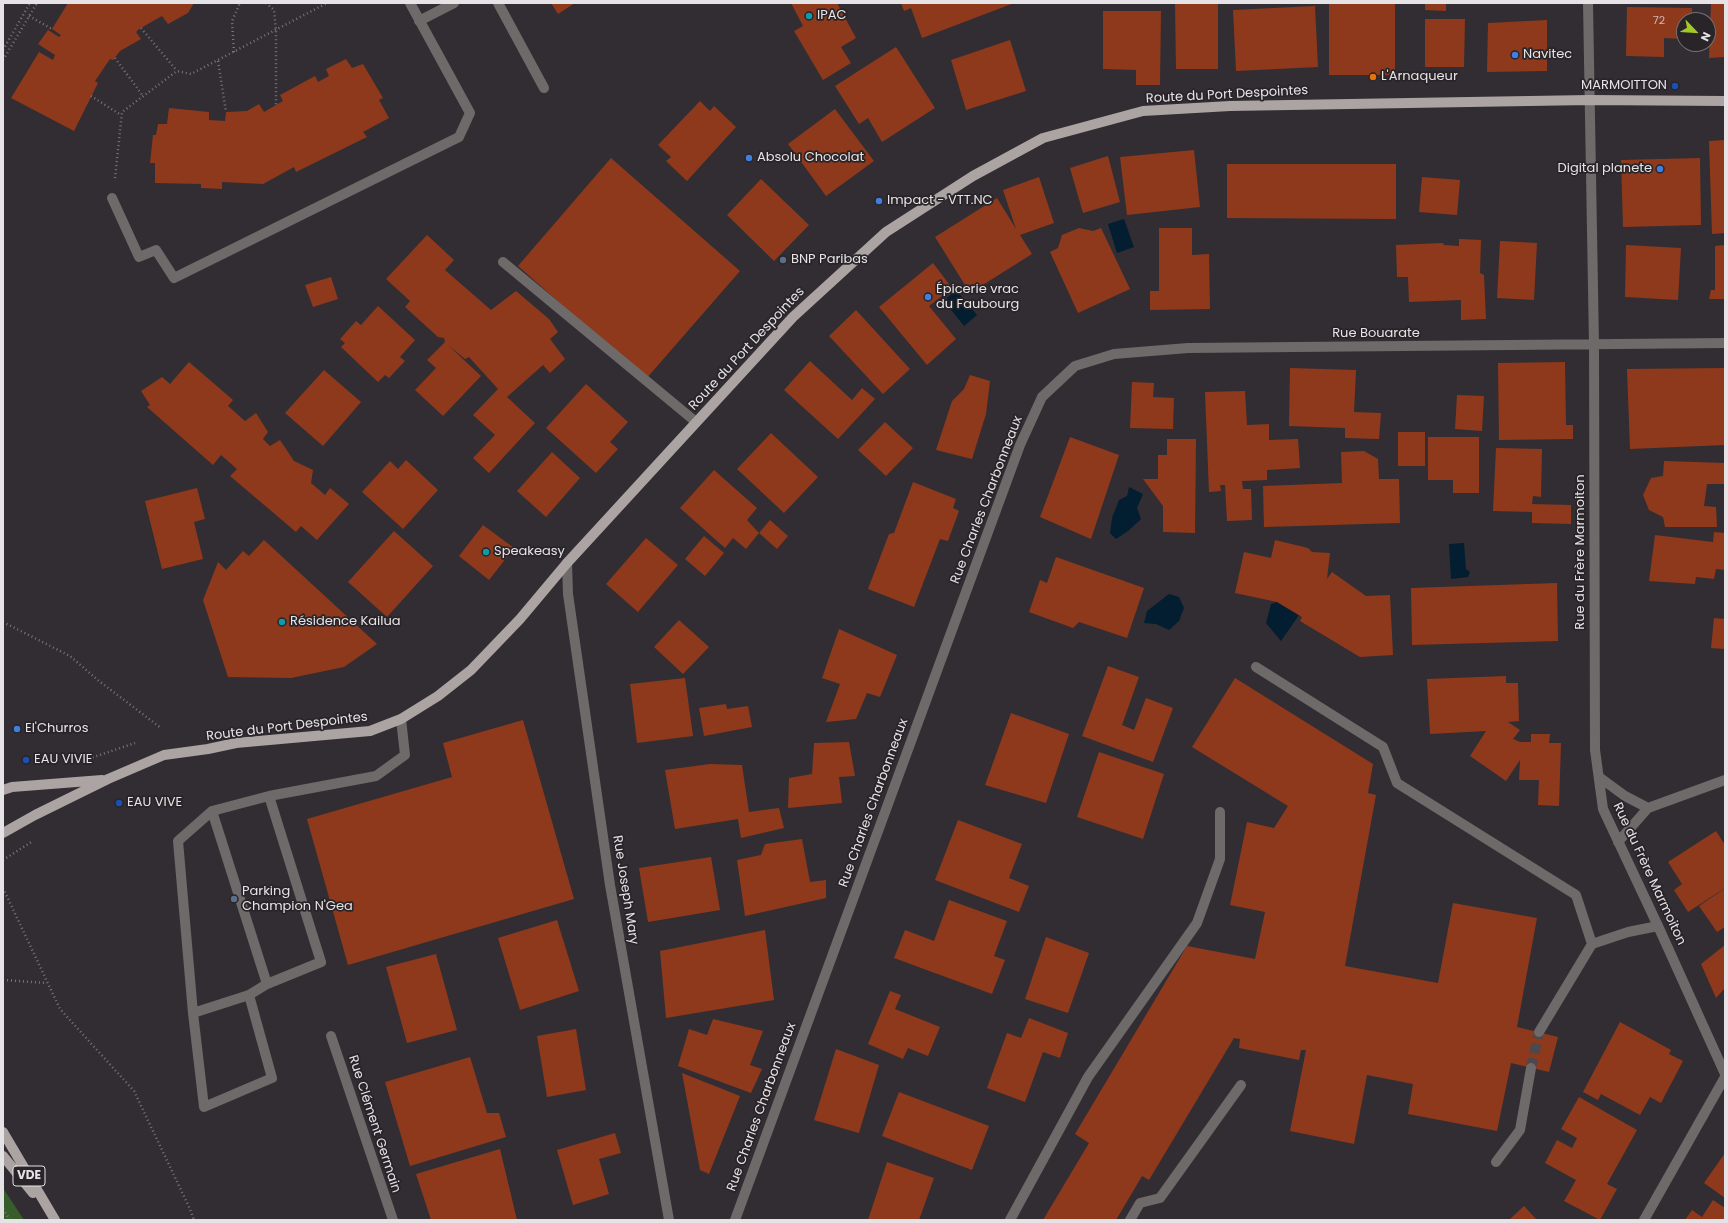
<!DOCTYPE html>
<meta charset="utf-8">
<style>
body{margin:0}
#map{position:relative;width:1728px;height:1223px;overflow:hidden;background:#322d32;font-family:Poppins,sans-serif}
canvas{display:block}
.frame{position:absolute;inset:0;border:4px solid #e6e3e6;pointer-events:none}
.north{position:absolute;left:1676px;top:12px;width:40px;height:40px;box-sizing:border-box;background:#282428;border:1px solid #747074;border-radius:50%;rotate:115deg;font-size:11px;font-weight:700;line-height:16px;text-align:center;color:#e6e3e6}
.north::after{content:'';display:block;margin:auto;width:14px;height:18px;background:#a2c928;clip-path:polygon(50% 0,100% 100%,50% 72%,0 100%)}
</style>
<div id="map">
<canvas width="1728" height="1223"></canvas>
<div class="frame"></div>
<div class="north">N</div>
</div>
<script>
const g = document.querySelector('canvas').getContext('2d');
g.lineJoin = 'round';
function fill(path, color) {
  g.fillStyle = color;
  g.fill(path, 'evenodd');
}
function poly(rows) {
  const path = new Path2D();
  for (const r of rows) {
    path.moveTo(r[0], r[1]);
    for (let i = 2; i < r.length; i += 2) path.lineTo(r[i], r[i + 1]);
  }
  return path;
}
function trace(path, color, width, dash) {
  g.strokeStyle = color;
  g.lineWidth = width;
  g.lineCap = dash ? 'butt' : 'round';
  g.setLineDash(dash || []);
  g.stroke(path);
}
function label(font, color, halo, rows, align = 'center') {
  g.font = font + ' Poppins,sans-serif';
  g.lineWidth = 3.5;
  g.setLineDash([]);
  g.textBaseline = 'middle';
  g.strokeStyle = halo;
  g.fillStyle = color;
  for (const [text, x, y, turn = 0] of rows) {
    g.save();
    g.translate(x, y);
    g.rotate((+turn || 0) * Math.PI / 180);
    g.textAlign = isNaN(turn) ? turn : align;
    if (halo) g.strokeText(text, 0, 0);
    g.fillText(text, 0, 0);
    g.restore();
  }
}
fill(poly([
 [3,1188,24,1220,3,1220]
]), '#375e2a');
fill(poly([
 [1124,219,1134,247,1117,253,1108,224],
 [956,290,977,315,964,326,944,301],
 [1129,487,1143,494,1137,508,1141,519,1128,531,1116,539,1110,533,1112,518,1119,500,1127,496],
 [1464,543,1466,569,1470,572,1468,577,1451,579,1449,544],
 [1169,594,1179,597,1184,608,1179,621,1169,630,1156,624,1144,623,1147,611],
 [1277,602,1299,615,1281,641,1266,623,1271,604]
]), '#021e30');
fill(poly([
 [68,3,194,3,188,13,168,24,162,16,139,29,136,32,141,39,120,51,113,60,110,59,95,81,98,83,74,131,11,98,39,52,53,60,55,55,38,44,48,30,59,37,61,35,52,29],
 [551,3,575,3,558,14],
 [791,3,837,3,856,38,841,47,851,63,823,80,794,31,803,26],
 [901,3,1014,3,922,38,911,8,904,11],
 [1175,3,1218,3,1218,69,1176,69],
 [1329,3,1395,3,1395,75,1329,75],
 [1425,3,1446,3,1446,11,1425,10],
 [1711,3,1725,3,1725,57,1709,58],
 [1315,6,1318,67,1236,71,1233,10],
 [1627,7,1692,8,1692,20,1684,20,1684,39,1664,38,1664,57,1626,56],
 [1103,11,1161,11,1160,85,1136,85,1136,70,1103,69],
 [1425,19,1465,19,1464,67,1425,67],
 [1547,20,1547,71,1487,72,1488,23],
 [1010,40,1026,91,966,110,951,60],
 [896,47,935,108,882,142,868,118,859,124,835,86],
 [346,59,352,68,363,64,383,98,379,100,389,118,363,132,367,137,296,172,294,167,263,184,222,182,222,189,201,188,201,184,155,183,155,163,150,163,153,135,156,135,158,124,167,124,169,108,209,112,209,120,225,121,226,112,247,111,259,104,264,112,283,101,280,95,315,76,318,82,329,76,326,69],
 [700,101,710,111,714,106,736,127,687,181,666,161,671,157,658,145],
 [835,109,874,161,826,196,788,144],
 [1725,140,1725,233,1712,234,1709,141],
 [1194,150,1200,207,1127,215,1120,157],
 [1108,156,1120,202,1083,213,1070,168],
 [611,158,740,271,646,379,518,266],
 [1700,158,1701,225,1623,227,1621,160],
 [1227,164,1396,164,1396,219,1227,218],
 [1039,177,1054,223,1020,235,1032,254,970,293,935,237,997,198,1016,229,1003,190],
 [1422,177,1460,180,1457,215,1419,212],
 [761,179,809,225,774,261,727,215],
 [1079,228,1093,231,1101,228,1130,289,1078,313,1050,252,1058,248,1062,235],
 [1159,228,1192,228,1192,255,1209,254,1210,309,1150,310,1150,291,1159,291],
 [427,235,454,260,445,270,491,310,516,291,549,319,558,332,550,339,565,359,550,373,543,365,507,397,535,423,489,473,473,458,495,435,473,415,498,389,469,357,465,359,448,345,481,376,443,416,415,390,436,368,427,360,445,342,444,338,438,337,405,307,410,301,386,279],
 [1459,239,1481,240,1480,273,1484,275,1486,319,1461,320,1461,300,1409,302,1408,277,1397,277,1396,245,1443,243,1444,245,1459,246],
 [1500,241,1537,243,1534,300,1497,298],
 [1626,245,1681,248,1678,300,1625,297],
 [1725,245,1725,299,1709,299,1711,290,1715,290,1715,246],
 [933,263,952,288,929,306,956,339,927,365,879,307],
 [331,277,338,299,313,307,305,285],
 [378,306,415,340,400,357,405,361,389,378,385,375,378,382,341,347,345,343,340,339,356,321,361,325],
 [856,310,910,369,883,394,829,336],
 [810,361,852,400,862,388,875,399,838,439,784,390],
 [189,362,233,400,228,406,245,421,256,413,268,432,263,439,270,446,280,440,294,461,313,470,311,483,325,495,330,488,349,504,317,540,301,526,296,532,230,476,237,469,221,455,213,465,147,407,150,405,141,391,162,377,170,384],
 [1565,362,1566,425,1573,425,1573,439,1499,440,1498,363],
 [1290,368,1356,370,1354,412,1381,413,1379,439,1345,438,1345,428,1289,426],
 [1725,368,1725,445,1630,449,1627,369],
 [324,370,361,402,323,446,285,413],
 [970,375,990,381,986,414,972,459,936,450,952,401,964,389],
 [1132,382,1154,383,1153,397,1174,398,1173,429,1130,428],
 [586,384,628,422,610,442,618,449,596,473,546,428],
 [1245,391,1247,425,1269,424,1269,440,1298,439,1300,468,1267,470,1267,480,1242,481,1243,489,1251,489,1252,520,1227,521,1225,485,1220,485,1221,491,1209,492,1205,392],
 [1457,395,1484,396,1482,431,1455,429],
 [885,422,913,448,886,476,858,450],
 [1398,432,1425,432,1425,466,1398,466],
 [771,433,818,477,784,513,737,469],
 [1070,437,1119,455,1091,539,1040,517],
 [1428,437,1479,437,1479,493,1453,493,1453,480,1428,480],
 [1167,439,1196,439,1195,533,1163,532,1163,506,1143,479,1158,479,1158,455,1167,455],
 [1496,448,1542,449,1541,497,1533,496,1532,504,1571,505,1571,524,1532,523,1532,512,1493,511],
 [1364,451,1378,459,1379,479,1399,479,1400,523,1264,527,1263,486,1342,483,1341,452],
 [552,452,580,478,546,517,517,491],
 [406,460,438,490,403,529,362,492,390,461,398,469],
 [1664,461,1725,463,1724,484,1707,484,1704,506,1716,507,1717,527,1665,527,1663,517,1649,510,1643,495,1651,478,1663,476],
 [714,470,757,508,747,520,759,533,746,549,733,538,725,548,680,508],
 [913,482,956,499,953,508,959,511,948,541,940,539,914,607,868,589,889,534,894,533],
 [197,488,205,519,194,522,203,559,162,569,145,501],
 [770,520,788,536,777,549,759,533],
 [483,525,514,548,489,580,459,556],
 [394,531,433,566,387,617,348,582],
 [1714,532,1725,533,1725,570,1716,569,1714,579,1696,577,1695,584,1649,581,1655,535,1713,542],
 [704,536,724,553,705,576,685,559],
 [646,538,678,565,638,612,606,584],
 [264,540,377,644,344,667,291,678,228,677,203,600,218,562,226,570,243,551,249,556],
 [1275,540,1308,548,1312,552,1330,553,1327,579,1332,572,1366,596,1390,595,1393,655,1360,657,1300,621,1302,617,1277,602,1235,593,1244,552,1271,558],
 [1056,557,1144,588,1127,638,1079,622,1073,628,1029,612,1040,580,1047,583],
 [1557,583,1558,641,1412,645,1411,588],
 [1714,618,1725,619,1725,649,1711,648],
 [679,620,709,647,683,674,654,647],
 [839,629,897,655,880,697,867,693,856,719,826,722,840,684,822,678],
 [1108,666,1139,677,1122,725,1134,730,1146,698,1173,708,1153,762,1082,736],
 [1506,676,1506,683,1518,683,1519,721,1508,722,1520,730,1513,739,1520,742,1531,742,1531,734,1550,734,1549,743,1561,743,1559,806,1538,805,1539,780,1519,780,1520,760,1506,781,1470,756,1486,731,1430,734,1427,679],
 [685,678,693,736,637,743,630,684],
 [1235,678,1373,764,1368,793,1376,795,1345,966,1438,983,1453,903,1537,918,1517,1027,1558,1037,1549,1072,1511,1063,1497,1131,1408,1114,1413,1084,1367,1075,1354,1144,1290,1131,1306,1050,1301,1050,1299,1060,1239,1048,1240,1039,1234,1038,1149,1180,1142,1176,1116,1220,1043,1220,1089,1143,1075,1134,1187,946,1255,959,1265,912,1230,905,1247,822,1274,828,1288,806,1192,747],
 [726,704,727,709,748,706,752,727,704,736,699,708],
 [1011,713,1069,734,1046,803,985,785],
 [523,720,574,899,348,965,307,819,452,777,443,743],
 [849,742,855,776,839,777,842,803,788,808,789,778,812,774,814,743],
 [1099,752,1164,774,1143,839,1077,817],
 [710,764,742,765,749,812,779,808,784,828,741,838,738,819,675,829,665,770],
 [958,820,1022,844,1009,878,1029,886,1019,912,935,880],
 [1716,831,1725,845,1725,888,1688,912,1674,890,1682,884,1668,862],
 [802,839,810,882,826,880,826,898,745,916,737,860,761,855,765,844],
 [711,857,720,910,648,922,639,868],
 [1724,889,1725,927,1717,932,1699,906],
 [949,900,1007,921,994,956,1005,960,992,994,894,958,905,930,934,941],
 [557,920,579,991,520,1010,498,938],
 [765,930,774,1000,666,1018,660,951],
 [1046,937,1089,953,1068,1013,1025,999],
 [1725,945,1725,988,1716,998,1701,964],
 [436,954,457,1030,407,1043,386,967],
 [890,991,901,995,895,1009,940,1027,928,1056,908,1048,903,1059,868,1044],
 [1029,1018,1068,1033,1060,1058,1043,1052,1025,1102,987,1088,1007,1033,1021,1038],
 [713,1019,763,1031,750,1065,762,1069,751,1093,678,1066,689,1029,707,1035],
 [1620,1022,1671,1050,1669,1054,1683,1061,1661,1103,1650,1097,1640,1115,1601,1094,1598,1100,1583,1092],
 [576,1029,586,1090,547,1097,537,1036],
 [836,1049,879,1065,859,1133,814,1120],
 [470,1057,487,1113,499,1113,506,1137,410,1166,385,1082],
 [682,1073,740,1096,709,1174,700,1170],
 [899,1092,989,1126,972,1170,882,1136],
 [1579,1097,1637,1130,1607,1184,1617,1189,1600,1220,1564,1201,1576,1180,1545,1163,1557,1140,1572,1148,1577,1138,1561,1129],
 [615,1133,621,1153,599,1159,609,1194,573,1205,557,1150],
 [500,1149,517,1220,431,1220,416,1174],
 [1725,1153,1725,1198,1704,1183],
 [887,1162,934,1178,919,1220,868,1220],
 [1713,1200,1725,1208,1725,1220,1685,1220,1692,1210,1702,1217],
 [1524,1206,1537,1220,1509,1220]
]), '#8e391c');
trace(poly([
 [1531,1068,1539,1032]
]), '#4d484d', 10, [10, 5]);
trace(poly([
 [266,3,274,10,276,30,276,105],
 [29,16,52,29],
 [141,28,177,71],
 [3,50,30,3],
 [234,52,232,21,240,3],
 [115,58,143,96],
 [3,60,37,3],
 [218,61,226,112],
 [91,96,121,115],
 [115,178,122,112,177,71,191,74,327,3],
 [3,622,70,656,99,681,161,728],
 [85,760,135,743],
 [3,860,33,841],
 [3,888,60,1009,134,1091,190,1209,194,1220],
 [3,980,47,983],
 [3,1209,10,1220]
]), '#797579', 2.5, [1, 3]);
trace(poly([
 [498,3,544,88],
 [1588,3,1594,345,1595,750,1603,809,1658,926,1725,1074],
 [419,21,454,3],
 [112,198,139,257,156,250,174,278,459,137,470,113,410,3],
 [503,262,696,422],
 [567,563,568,594,610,885,669,1220],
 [1256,667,1383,747,1397,783,1576,895,1592,944],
 [1599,777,1625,796,1648,808,1725,780],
 [212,811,178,841,193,1013,204,1107,272,1078,249,995,267,984,321,962,269,796],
 [1618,842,1648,808],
 [267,984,212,811,269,796,376,776,405,755,401,719],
 [193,1013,249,995],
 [1539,1032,1592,944,1628,932,1658,926],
 [331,1036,393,1220],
 [1496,1162,1520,1130,1531,1068],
 [735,1220,1020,445,1042,397,1075,366,1114,354,1188,348,1725,343],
 [1010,1220,1088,1077,1197,923,1220,859,1220,812],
 [1130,1220,1140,1203,1160,1198,1241,1085],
 [1644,1220,1725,1077]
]), '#6d6a69', 10);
trace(poly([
 [3,790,12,787,102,780],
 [3,833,35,815,108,779,164,755,208,749,236,743,370,731,401,719,438,696,471,670,520,619,567,563,793,317,886,232,973,176,1043,138,1143,111,1230,106,1589,100,1725,101],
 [3,1132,55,1220],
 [3,1156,33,1193]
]), '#aba4a3', 10);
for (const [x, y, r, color] of [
 [809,16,4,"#0f9aa8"],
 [1515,55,4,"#3f7fe0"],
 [1373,77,4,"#e8710a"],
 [1675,86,4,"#1a4fb4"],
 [749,158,4,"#3f7fe0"],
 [1660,169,4,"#3f7fe0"],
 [879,201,4,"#3f7fe0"],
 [783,260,4,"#5c6f8a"],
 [928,297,4,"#3f7fe0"],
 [486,552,4,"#0f9aa8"],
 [282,622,4,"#0f9aa8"],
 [17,729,4,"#3f7fe0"],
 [26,760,4,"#1a4fb4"],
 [119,803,4,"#1a4fb4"],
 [234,899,4,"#5c6f8a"]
]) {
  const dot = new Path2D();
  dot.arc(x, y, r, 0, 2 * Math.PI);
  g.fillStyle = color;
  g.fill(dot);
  trace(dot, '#282428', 1.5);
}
label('11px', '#d0b8b4', null, [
 ["72",1659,21]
]);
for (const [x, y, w] of [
 [29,1176,32]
]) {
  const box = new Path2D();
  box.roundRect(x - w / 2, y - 10, w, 20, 3);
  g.fillStyle = '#282428';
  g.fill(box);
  trace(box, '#e6e3e6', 1);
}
label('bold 12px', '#e6e3e6', null, [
 ["VDE",29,1176]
]);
label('13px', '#e6e3e6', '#282428', [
 ["IPAC",817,16],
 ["Navitec",1523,55],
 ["L'Arnaqueur",1381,77],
 ["MARMOITTON",1667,86,"right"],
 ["Absolu Chocolat",757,158],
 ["Digital planete",1652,169,"right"],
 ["Impact - VTT.NC",887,201],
 ["BNP Paribas",791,260],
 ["Épicerie vrac",936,290],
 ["du Faubourg",936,305],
 ["Speakeasy",494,552],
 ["Résidence Kailua",290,622],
 ["El'Churros",25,729],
 ["EAU VIVIE",34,760],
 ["EAU VIVE",127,803],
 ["Parking",242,892],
 ["Champion N'Gea",242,907]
], 'left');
label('13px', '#e6e3e6', '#282428', [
 ["Route du Port Despointes",1227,95,-3],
 ["Rue Bouarate",1376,334],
 ["Route du Port Despointes",747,349,-47],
 ["Rue Charles Charbonneaux",987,500,-69],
 ["Rue du Frère Marmoiton",1581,552,-90],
 ["Route du Port Despointes",287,727,-7],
 ["Rue Charles Charbonneaux",874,803,-70],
 ["Rue du Frère Marmoiton",1649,874,65],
 ["Rue Joseph Mary",625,890,81],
 ["Rue Charles Charbonneaux",762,1107,-70],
 ["Rue Clément Germain",374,1124,72]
]);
</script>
